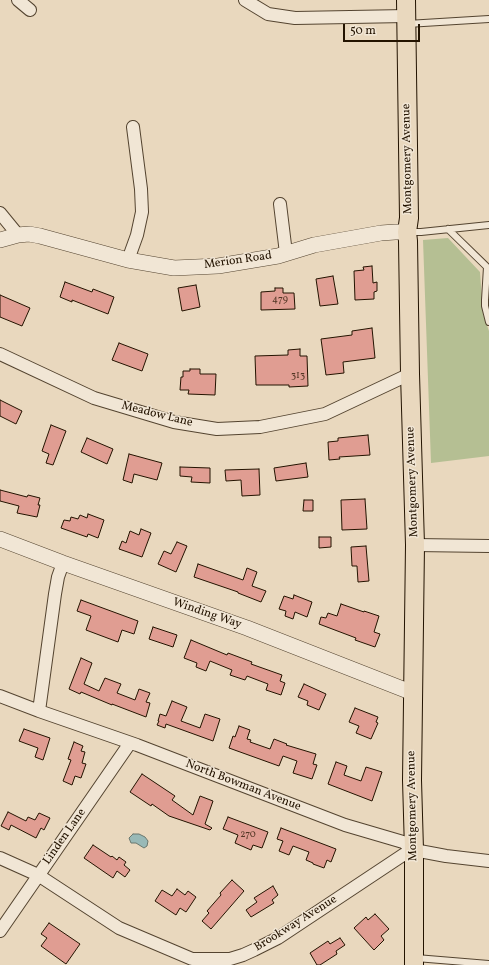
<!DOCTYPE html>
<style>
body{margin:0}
#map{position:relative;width:489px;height:965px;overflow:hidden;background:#e9d8be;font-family:Vollkorn,serif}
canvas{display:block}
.scale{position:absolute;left:343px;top:24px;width:77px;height:18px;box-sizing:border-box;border:2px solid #231300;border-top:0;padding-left:5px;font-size:12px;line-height:14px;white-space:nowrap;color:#231300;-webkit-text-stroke:3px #f1e6d5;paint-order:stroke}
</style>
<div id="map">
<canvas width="489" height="965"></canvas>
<div class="scale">50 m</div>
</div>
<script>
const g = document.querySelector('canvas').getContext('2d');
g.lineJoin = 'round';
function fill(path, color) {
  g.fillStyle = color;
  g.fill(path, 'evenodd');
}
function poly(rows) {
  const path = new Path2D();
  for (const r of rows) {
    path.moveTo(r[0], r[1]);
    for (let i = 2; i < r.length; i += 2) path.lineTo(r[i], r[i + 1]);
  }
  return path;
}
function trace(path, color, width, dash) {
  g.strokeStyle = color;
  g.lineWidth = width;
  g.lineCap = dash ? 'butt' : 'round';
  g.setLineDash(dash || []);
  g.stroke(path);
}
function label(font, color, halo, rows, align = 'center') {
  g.font = font + ' Vollkorn,serif';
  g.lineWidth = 3;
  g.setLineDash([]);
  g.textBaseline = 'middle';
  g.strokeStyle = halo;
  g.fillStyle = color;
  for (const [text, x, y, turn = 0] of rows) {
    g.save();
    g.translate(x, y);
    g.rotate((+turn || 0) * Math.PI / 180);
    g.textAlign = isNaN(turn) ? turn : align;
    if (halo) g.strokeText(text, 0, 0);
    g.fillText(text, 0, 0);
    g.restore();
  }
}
fill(poly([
 [448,238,480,272,483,314,489,331,489,456,431,463,423,240]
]), '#b5bf93');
const water = poly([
 [133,834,139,834,145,837,148,841,147,846,144,848,136,843,131,843,129,838,133,834]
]);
fill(water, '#98b9b7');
trace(water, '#69776e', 1);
const building = poly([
 [372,266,373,283,377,282,377,291,374,292,374,299,355,300,354,271,364,270,363,267,372,266],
 [333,276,338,304,320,306,316,279,333,276],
 [65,282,92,292,93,289,114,297,108,314,72,300,72,302,60,297,65,282],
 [196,285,200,307,182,311,178,288,196,285],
 [275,288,283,288,283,293,294,293,295,309,261,310,261,292,275,291,275,288],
 [0,295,30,308,22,326,0,317,0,295],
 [372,328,375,358,343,362,344,373,326,375,321,339,352,335,352,331,372,328],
 [119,343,148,354,142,371,112,360,119,343],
 [300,349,300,356,307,356,308,386,289,387,289,385,256,385,255,356,288,355,288,350,300,349],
 [190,369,200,369,200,374,216,374,215,395,188,394,189,390,180,390,181,377,183,377,183,371,190,371,190,369],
 [0,400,22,411,16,424,0,416,0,400],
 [51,425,66,431,53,465,46,463,49,454,42,451,51,425],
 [368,435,370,455,339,457,340,459,329,460,328,442,338,441,338,438,368,435],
 [87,438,113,449,107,464,81,452,87,438],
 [129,454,162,463,157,480,134,474,132,483,123,480,129,454],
 [306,463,308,477,276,481,274,468,306,463],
 [180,467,210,468,210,483,191,482,192,477,180,476,180,467],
 [259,469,260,495,242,496,241,480,226,481,225,470,259,469],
 [0,490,27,497,28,495,40,498,38,505,40,505,37,517,17,513,19,506,0,501,0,490],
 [365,499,367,529,342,530,341,500,365,499],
 [304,500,313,500,313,511,303,511,304,500],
 [88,514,104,520,98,538,88,534,87,537,61,528,64,520,70,521,71,517,78,519,80,515,87,518,88,514],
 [141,529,151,533,142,557,119,549,122,541,126,543,130,531,139,535,141,529],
 [319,537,331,537,331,547,319,548,319,537],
 [177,542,187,546,176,572,158,564,164,551,171,554,177,542],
 [366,546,369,581,358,582,357,566,352,566,351,547,366,546],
 [198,564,243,580,247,568,257,572,252,586,266,591,261,602,238,593,238,592,194,577,198,564],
 [294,595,312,602,307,617,295,612,293,619,285,616,286,611,279,609,284,596,293,599,294,595],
 [81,600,138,621,134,634,122,630,118,642,86,630,91,616,77,611,81,600],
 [341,604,364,612,364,611,379,616,374,632,380,634,375,647,355,640,356,638,319,624,321,617,326,618,328,613,337,616,341,604],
 [153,627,177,635,173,647,149,639,153,627],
 [191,640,227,655,228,653,252,662,251,664,282,675,280,681,285,683,281,695,266,690,268,684,247,676,245,680,230,675,232,670,210,661,206,671,196,667,197,663,184,658,191,640],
 [81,658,92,663,84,684,99,691,105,678,121,684,117,693,135,700,139,689,150,693,146,702,150,703,146,717,112,704,112,705,81,692,80,694,69,689,81,658],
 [304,684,326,694,319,710,307,705,308,701,298,697,304,684],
 [172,701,187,707,181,721,200,728,205,714,220,719,213,741,166,724,165,728,157,725,159,721,158,721,160,714,166,716,172,701],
 [355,708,378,717,376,722,378,723,371,739,356,733,359,726,349,722,355,708],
 [239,726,250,730,247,739,251,740,250,742,270,749,274,739,287,744,286,745,316,754,313,764,317,765,312,779,293,773,297,761,283,756,279,766,229,748,233,736,235,737,239,726],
 [24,729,50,738,43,760,35,757,38,748,19,741,24,729],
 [74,742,83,746,81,751,85,752,82,763,86,764,81,778,75,776,72,785,63,781,71,760,68,759,74,742],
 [336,762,347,766,344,775,361,781,366,767,382,772,372,801,328,784,336,762],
 [142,774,175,796,172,800,193,815,200,796,213,801,205,824,212,828,210,830,169,816,152,804,151,806,130,792,142,774],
 [8,812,26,821,28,817,35,820,39,813,50,818,44,830,41,828,36,838,11,825,9,830,1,826,8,812],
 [228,817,268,832,262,848,253,845,251,850,235,843,238,835,223,829,228,817],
 [281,828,336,849,331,862,327,860,324,868,313,864,313,863,306,860,309,852,293,846,289,855,279,851,283,841,277,839,281,828],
 [93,845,111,857,112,856,117,860,119,857,126,862,124,865,130,870,125,877,117,871,113,878,84,858,93,845],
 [232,880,244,891,211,929,202,921,209,913,207,911,221,895,220,893,232,880],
 [273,886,278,895,272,900,274,903,251,917,246,910,257,902,254,898,273,886],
 [177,889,185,895,188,891,196,897,186,912,180,908,176,915,155,901,162,890,172,896,177,889],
 [375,914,389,929,381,936,384,940,374,950,354,928,366,917,368,920,375,914],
 [49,923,80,944,66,964,41,946,47,938,41,934,49,923],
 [340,938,345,945,336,951,337,954,320,965,317,965,310,953,328,941,330,944,340,938]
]);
fill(building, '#e09d92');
trace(building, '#231300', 1);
const service = poly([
 [407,24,489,19],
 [448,229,487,267,485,300,485,306,489,322],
 [409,232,421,232,489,225],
 [416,958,489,964]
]);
const minor = poly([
 [18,0,30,10],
 [245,0,268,14,295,18,406,16],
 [280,204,285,245,286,253],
 [0,213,18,235],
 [128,260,137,235,142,212,141,189,133,127],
 [0,354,94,398,174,422,217,429,260,427,325,414,410,374],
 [415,545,489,546],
 [0,696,39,711,137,745,345,825,403,842,414,850,446,856,489,861],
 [39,711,55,594,58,577,63,563],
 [0,858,38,875,119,928,192,959,230,959,243,955,254,950,278,938,403,855,414,850],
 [0,931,130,743]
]);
const tertiary = poly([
 [0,240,18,235,29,234,40,236,128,260,174,268,218,266,278,256,314,245,381,233,395,232,407,232],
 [0,539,63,563,247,628,413,693]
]);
const primary = poly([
 [406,0,409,218,407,232,408,241,410,374,415,545,412,780,414,850,414,965]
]);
trace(service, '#544430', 8);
trace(minor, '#544430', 14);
trace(tertiary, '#544430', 16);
trace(primary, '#231300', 20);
trace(service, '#f1e6d5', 6);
trace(minor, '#f1e6d5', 12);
trace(tertiary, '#f1e6d5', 15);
trace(primary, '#e9d8be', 18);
label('10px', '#523624', null, [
 ["479",280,300],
 ["313",298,376],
 ["270",248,835]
]);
label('12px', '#231300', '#f1e6d5', [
 ["Montgomery Avenue",408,159,-91],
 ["Merion Road",238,261,-8],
 ["Meadow Lane",157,415,14],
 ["Montgomery Avenue",413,482,-92],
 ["Winding Way",207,614,19],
 ["North Bowman Avenue",243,786,21],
 ["Montgomery Avenue",413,806,-91],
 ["Linden Lane",65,837,-55],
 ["Brookway Avenue",296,924,-32]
]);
</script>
